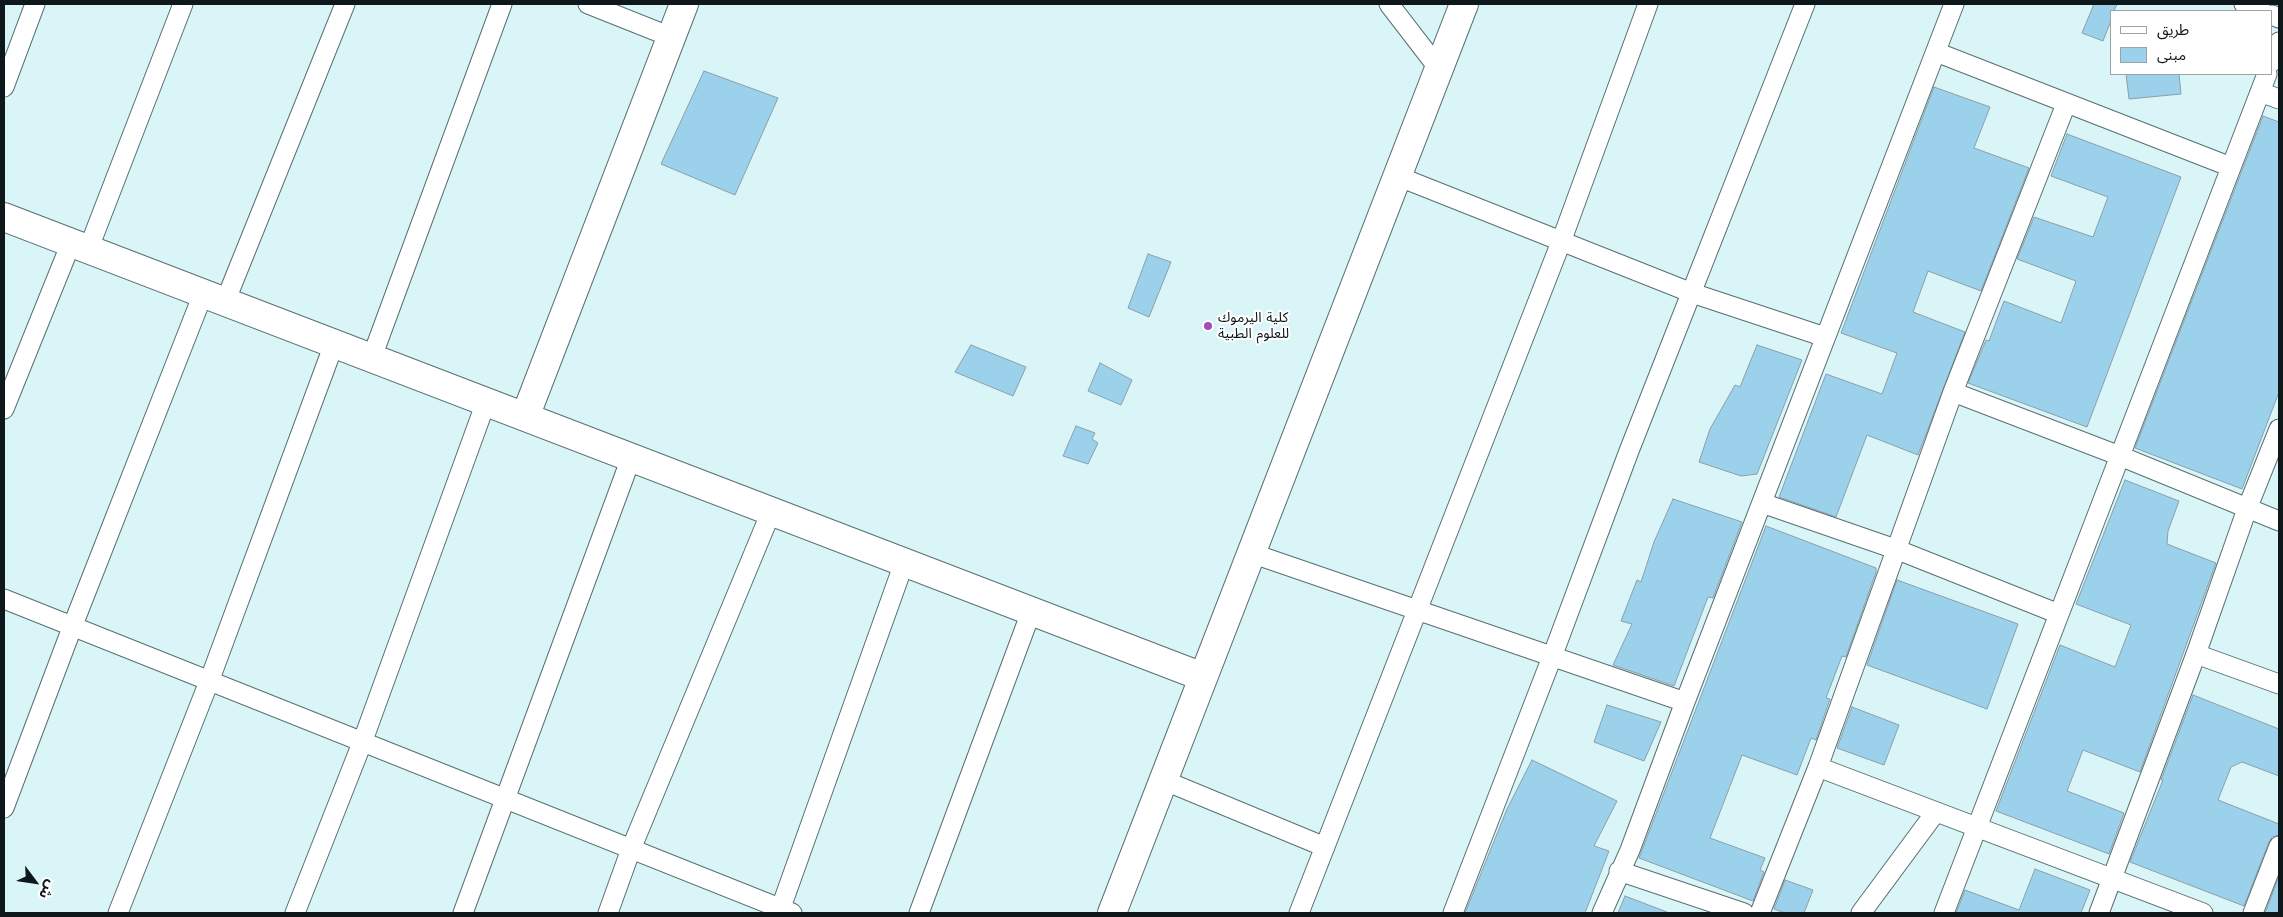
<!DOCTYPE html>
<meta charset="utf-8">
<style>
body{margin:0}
#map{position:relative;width:2283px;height:917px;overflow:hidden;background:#daf5f8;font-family:"Work Sans","Noto Sans Arabic",sans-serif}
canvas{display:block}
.frame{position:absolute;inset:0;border:5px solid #0e1719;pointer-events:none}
.legend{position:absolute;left:2110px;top:10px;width:162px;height:65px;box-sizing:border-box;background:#fff;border:1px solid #9fa2a3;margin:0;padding:6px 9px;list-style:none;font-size:15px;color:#0e1719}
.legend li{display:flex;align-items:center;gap:10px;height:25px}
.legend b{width:25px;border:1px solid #9fa2a3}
.north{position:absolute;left:10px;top:857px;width:50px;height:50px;-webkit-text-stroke:4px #fff;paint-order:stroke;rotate:121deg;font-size:14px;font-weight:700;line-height:20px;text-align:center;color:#0e1719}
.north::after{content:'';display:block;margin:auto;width:18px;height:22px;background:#0e1719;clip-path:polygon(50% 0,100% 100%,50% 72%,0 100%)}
</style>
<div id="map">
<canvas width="2283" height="917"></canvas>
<div class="frame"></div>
<ul class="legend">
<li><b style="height:6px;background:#fff"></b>طريق</li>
<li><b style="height:14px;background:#9bd1ea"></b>مبنى</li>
</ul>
<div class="north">ش</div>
</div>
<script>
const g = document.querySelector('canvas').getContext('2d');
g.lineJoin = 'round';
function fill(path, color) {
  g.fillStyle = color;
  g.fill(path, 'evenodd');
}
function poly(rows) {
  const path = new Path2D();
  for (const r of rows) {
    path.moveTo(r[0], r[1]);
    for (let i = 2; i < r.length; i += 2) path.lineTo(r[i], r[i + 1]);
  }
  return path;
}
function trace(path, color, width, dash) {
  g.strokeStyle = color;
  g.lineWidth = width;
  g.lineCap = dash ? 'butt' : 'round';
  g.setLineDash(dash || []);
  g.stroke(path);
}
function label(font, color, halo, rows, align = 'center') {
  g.font = font + ' "Work Sans","Noto Sans Arabic",sans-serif';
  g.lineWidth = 4;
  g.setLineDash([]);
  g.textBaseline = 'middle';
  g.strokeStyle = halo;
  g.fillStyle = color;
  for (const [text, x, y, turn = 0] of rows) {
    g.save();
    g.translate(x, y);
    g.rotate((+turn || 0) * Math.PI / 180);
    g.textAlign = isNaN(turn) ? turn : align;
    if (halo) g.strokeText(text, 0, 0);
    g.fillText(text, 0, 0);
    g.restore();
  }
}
const building = poly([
 [2094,4,2117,4,2114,11,2112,11,2112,18,2103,41,2082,33,2094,4],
 [704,71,778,98,735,195,661,164,704,71],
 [2126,74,2179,74,2181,94,2129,99,2126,74],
 [1934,87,1990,107,1974,148,2029,168,1981,291,1928,271,1913,312,1965,332,1918,455,1867,435,1836,517,1779,497,1826,374,1882,394,1897,353,1841,333,1934,87],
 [2263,116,2279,122,2279,392,2242,489,2135,448,2263,116],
 [2067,134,2181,177,2087,427,1968,383,1986,340,1989,341,2004,301,2061,323,2076,281,2017,259,2034,217,2093,237,2108,197,2051,176,2067,134],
 [1148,254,1171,262,1149,317,1128,308,1148,254],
 [971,345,1026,367,1013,396,955,372,971,345],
 [1757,345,1802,360,1757,474,1741,476,1699,462,1710,429,1735,385,1740,387,1757,345],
 [1100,363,1132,380,1121,405,1088,391,1100,363],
 [1076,426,1095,433,1092,439,1098,443,1088,464,1063,456,1076,426],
 [2125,480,2179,501,2168,531,2167,544,2216,563,2140,772,2083,750,2067,791,2124,813,2109,854,1996,811,2060,645,2115,667,2131,625,2076,604,2125,480],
 [1673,499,1742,522,1713,598,1708,597,1674,686,1613,665,1632,624,1621,621,1637,580,1641,582,1654,542,1673,499],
 [1766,526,1876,568,1876,572,1846,657,1842,656,1826,698,1830,699,1816,740,1811,738,1797,775,1742,755,1710,838,1765,858,1760,870,1764,872,1753,901,1639,858,1766,526],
 [1897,580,2018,624,1987,709,1867,665,1897,580],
 [2193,695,2279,729,2279,776,2242,762,2231,767,2218,800,2279,824,2279,835,2272,837,2269,842,2244,906,2130,862,2163,780,2161,780,2193,695],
 [1607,705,1661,722,1644,761,1594,742,1607,705],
 [1852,707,1899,725,1884,765,1837,748,1852,707],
 [1532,760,1617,801,1594,846,1609,851,1585,913,1465,913,1507,809,1532,760],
 [2035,869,2090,890,2081,913,1956,913,1965,890,2019,910,2035,869],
 [2279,876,2279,913,2265,913,2279,876],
 [1785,880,1813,890,1804,913,1785,913,1774,909,1785,880],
 [1625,896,1667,912,1667,913,1618,913,1625,896]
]);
fill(building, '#9bd1ea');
trace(building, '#8a9faa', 1);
const street = poly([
 [588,4,671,37],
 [1389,4,1439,69],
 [2244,4,2262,11],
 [2272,15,2279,18],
 [1936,52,2231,167],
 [2272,62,2279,42],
 [4,87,35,4],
 [2260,92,2279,99],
 [1397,176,1692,293,1825,337],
 [88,250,183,4],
 [225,302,345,4],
 [372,357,502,4],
 [1953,392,2120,456,2279,521],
 [4,409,71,243],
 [1762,503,1898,550,2059,614],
 [1251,553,1685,702],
 [4,599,792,913],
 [2196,654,2279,684],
 [1818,767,2203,913],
 [1163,780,1325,847],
 [4,808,73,625,203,294],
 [1619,871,1744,913],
 [118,913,210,679,334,344],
 [295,913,362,743,486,402],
 [463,913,631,458],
 [608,913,631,849,771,512],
 [779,913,904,563],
 [919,913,1031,612],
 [1299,913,1561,242,1648,4],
 [1453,913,1552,657,1629,451,1805,4],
 [1602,913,1630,850,1685,702,1954,4],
 [1760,913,1818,767,1953,392,2066,104],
 [1861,913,1935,813],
 [1944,913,2267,74],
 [2099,913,2196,654,2247,509,2279,429],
 [2253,913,2279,846]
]);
const secondary = poly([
 [4,217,1203,677],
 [525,417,684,4],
 [1112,913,1464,4]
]);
trace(street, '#576f72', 21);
trace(secondary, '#576f72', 30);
trace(street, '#fff', 19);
trace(secondary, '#fff', 28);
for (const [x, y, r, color] of [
 [1208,326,5,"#a34cba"]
]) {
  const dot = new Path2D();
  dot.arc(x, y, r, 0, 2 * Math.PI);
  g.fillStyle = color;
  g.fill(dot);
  trace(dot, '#fff', 2);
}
label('14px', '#0e1719', '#fff', [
 ["كلية اليرموك",1218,318],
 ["للعلوم الطبية",1218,334]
], 'left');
</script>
